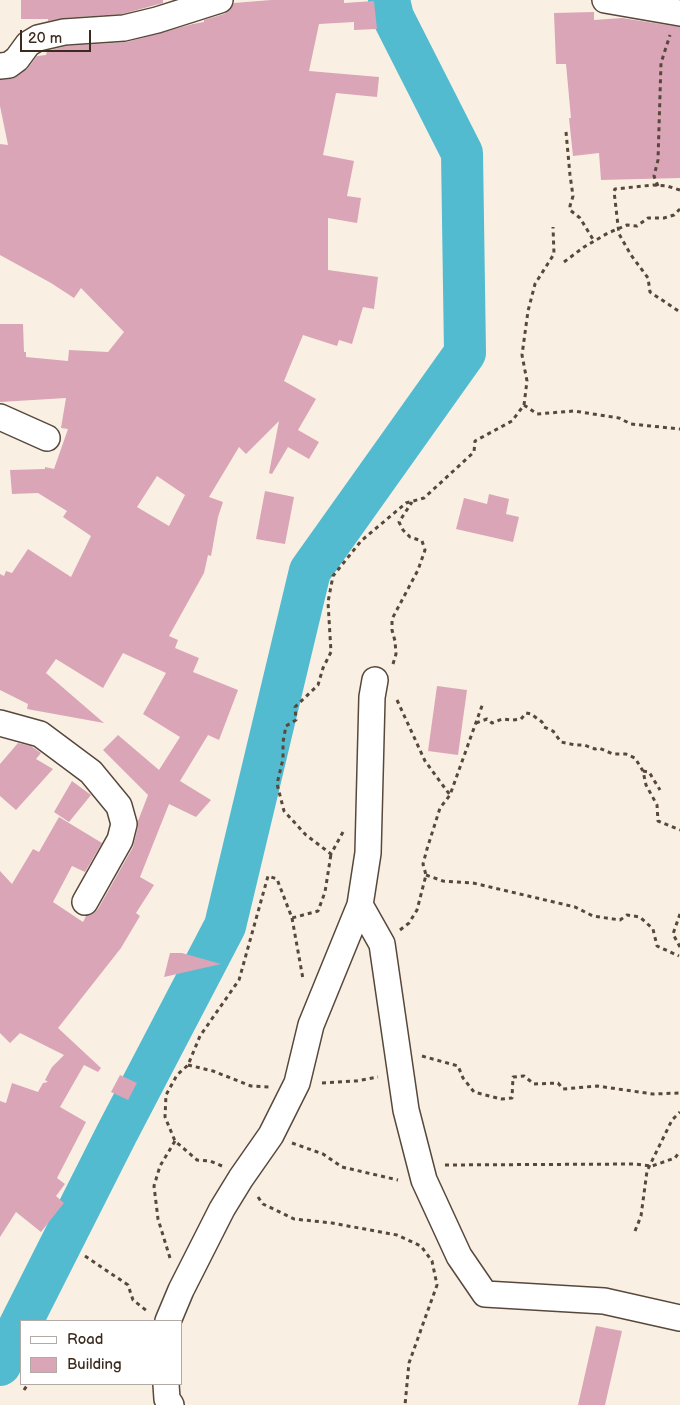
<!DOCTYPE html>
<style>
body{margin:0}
#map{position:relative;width:680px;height:1405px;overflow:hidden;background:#f9f0e3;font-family:"Balsamiq Sans",sans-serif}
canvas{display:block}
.legend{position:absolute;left:20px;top:1320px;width:162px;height:65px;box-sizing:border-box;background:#fff;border:1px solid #b1aaa5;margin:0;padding:6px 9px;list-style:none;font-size:15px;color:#3b2a1e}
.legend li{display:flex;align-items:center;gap:10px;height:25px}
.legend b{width:25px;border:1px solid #b1aaa5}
.scale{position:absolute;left:20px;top:30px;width:71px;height:22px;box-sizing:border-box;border:2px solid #3b2a1e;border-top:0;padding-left:6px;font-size:15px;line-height:18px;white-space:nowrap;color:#3b2a1e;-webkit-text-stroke:4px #fff;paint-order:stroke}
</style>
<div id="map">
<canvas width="680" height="1405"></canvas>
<ul class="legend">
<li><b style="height:6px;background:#fff"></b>Road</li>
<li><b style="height:14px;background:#daa5b7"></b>Building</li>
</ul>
<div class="scale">20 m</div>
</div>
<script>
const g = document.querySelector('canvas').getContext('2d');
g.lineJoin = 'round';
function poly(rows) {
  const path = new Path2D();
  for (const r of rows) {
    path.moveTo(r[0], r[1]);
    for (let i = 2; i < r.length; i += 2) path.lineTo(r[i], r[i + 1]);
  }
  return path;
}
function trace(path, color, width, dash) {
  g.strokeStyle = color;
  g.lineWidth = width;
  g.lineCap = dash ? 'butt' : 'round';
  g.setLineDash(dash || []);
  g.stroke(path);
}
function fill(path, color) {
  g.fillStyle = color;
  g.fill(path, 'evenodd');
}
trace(poly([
 [22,1321,117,1133,225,926,310,571,465,353,462,153,393,17,389,0],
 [0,1365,21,1323]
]), '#52bbd0', 42);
fill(poly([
 [21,0,163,0,163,3,122,14,63,18,48,21,48,19,21,19],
 [271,0,344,0,344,3,374,1,377,29,354,30,354,22,319,24,309,71,379,77,377,97,336,93,323,155,354,161,347,196,361,198,357,223,328,218,328,270,378,277,374,309,363,307,352,344,339,340,337,346,303,335,284,381,316,399,298,430,319,442,309,459,288,447,272,474,269,473,279,421,246,454,239,447,209,497,223,502,218,517,211,556,208,555,204,573,169,636,178,640,175,648,199,658,193,672,238,690,219,740,208,735,180,781,211,800,196,817,169,804,140,877,154,885,136,913,140,916,121,948,58,1028,101,1068,98,1072,84,1065,60,1107,86,1122,57,1178,65,1184,56,1196,64,1203,41,1232,16,1212,0,1237,0,1101,6,1103,12,1083,38,1092,43,1083,48,1082,45,1080,52,1067,64,1055,20,1033,10,1043,0,1033,0,871,12,884,33,849,39,852,59,817,102,843,85,872,72,866,53,902,83,922,86,916,93,914,98,909,133,847,138,827,138,821,148,795,103,750,118,735,159,770,180,737,143,714,166,673,123,653,103,688,56,659,46,673,104,723,27,709,28,704,0,690,0,574,4,576,6,571,12,573,28,549,71,577,91,536,63,517,67,511,38,493,12,494,10,470,45,469,45,467,54,469,68,429,61,428,66,398,0,402,0,324,23,324,24,352,26,352,26,357,68,361,69,350,108,352,124,332,81,288,74,298,51,283,0,255,0,144,8,145,0,106,0,80,11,79,18,76,28,68,37,56,46,55,47,51,66,46,127,42,193,24,204,22,204,20,224,14,230,10,234,3],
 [157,476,185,495,169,526,137,507],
 [594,12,594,20,622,18,680,27,680,178,601,180,599,153,573,156,569,118,571,118,566,64,556,64,554,13],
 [265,491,294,497,285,544,256,539],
 [489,494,509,499,506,514,519,517,513,542,456,529,464,498,487,504],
 [437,686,467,690,458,755,428,751],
 [18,743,31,746,41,753,36,759,53,769,16,810,0,796,0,764],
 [72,781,91,795,69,822,54,812],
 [170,953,182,953,221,964,164,977],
 [120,1075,137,1083,128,1100,111,1092],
 [596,1326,622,1331,605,1405,578,1405]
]), '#daa5b7');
const minor = poly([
 [605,0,680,13],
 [0,66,9,65,17,59,28,44,38,38,64,32,124,28,157,20,220,0],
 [0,417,47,438],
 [0,723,40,734,91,772,119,806,124,824,120,840,85,902],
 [360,905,382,944,406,1110,424,1180,459,1256,485,1294,604,1301,680,1318],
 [168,1321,181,1290,222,1209,241,1178,271,1135,297,1083,311,1025,360,905,368,853,372,697,375,680],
 [166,1384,167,1399,171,1405]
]);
trace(minor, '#58483c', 28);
trace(poly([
 [566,132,570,175,573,196,570,206,570,210,580,218,594,241],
 [658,186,654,176,658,160,661,63,670,35],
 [680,190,667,186,653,185,615,189,614,191,619,234,631,255,648,278,650,292,680,312],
 [564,262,584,247,608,233,627,225,637,226,648,218,664,218,674,215,680,209],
 [524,405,537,414,574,411,619,418,631,424,680,429],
 [393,664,396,654,395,641,392,630,392,619,418,570,425,550,422,541,410,537,403,530,399,522,412,502],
 [397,700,425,761,450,795],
 [476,723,487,719,492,723,502,719,513,720,521,719,526,713,531,714,542,722,544,727,553,731,561,742,575,745,584,745,595,749,599,748,613,754,626,754,635,758,643,771,646,785,657,805,658,821,680,830],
 [643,771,649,772,660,790],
 [343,832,331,854,306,835,284,811,277,784,283,759,283,742,286,726,296,720,295,707,318,685,323,668,331,652,328,602,333,576,361,541,406,503,424,498,474,452,475,441,512,421,524,405,527,381,522,355,528,311,535,284,554,254,553,227],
 [426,875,443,881,473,883,575,907,593,916,620,920,627,915,640,917,653,929,657,946,679,956],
 [680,914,673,934,680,947],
 [292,918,303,979],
 [400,930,409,923,417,910,426,875,423,864,427,849,440,808,450,795,483,703],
 [422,1056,458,1066,463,1078,474,1092,501,1099,512,1098,513,1077,524,1076,534,1084,558,1083,563,1089,597,1086,653,1094,680,1093],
 [188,1065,213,1071,251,1086,269,1087],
 [322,1083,356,1081,378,1077],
 [292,1143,323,1154,342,1167,398,1180],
 [445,1165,634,1164,652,1166,675,1158,680,1151],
 [222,1166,210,1161,197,1160,175,1141,165,1117,166,1095,177,1075,188,1065,200,1036,239,980,268,876,277,879,292,918,318,911,325,892,331,854],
 [258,1197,263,1204,294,1219,332,1223,397,1235,421,1246,432,1261,437,1285,409,1363,405,1405],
 [635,1231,641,1216,647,1171,672,1120,680,1112],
 [85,1256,128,1285,133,1300,147,1311],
 [170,1258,158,1219,154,1186,160,1166,175,1141],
 [24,1390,28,1384]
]), '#58483c', 3, [4, 4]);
trace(minor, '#fff', 25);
</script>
